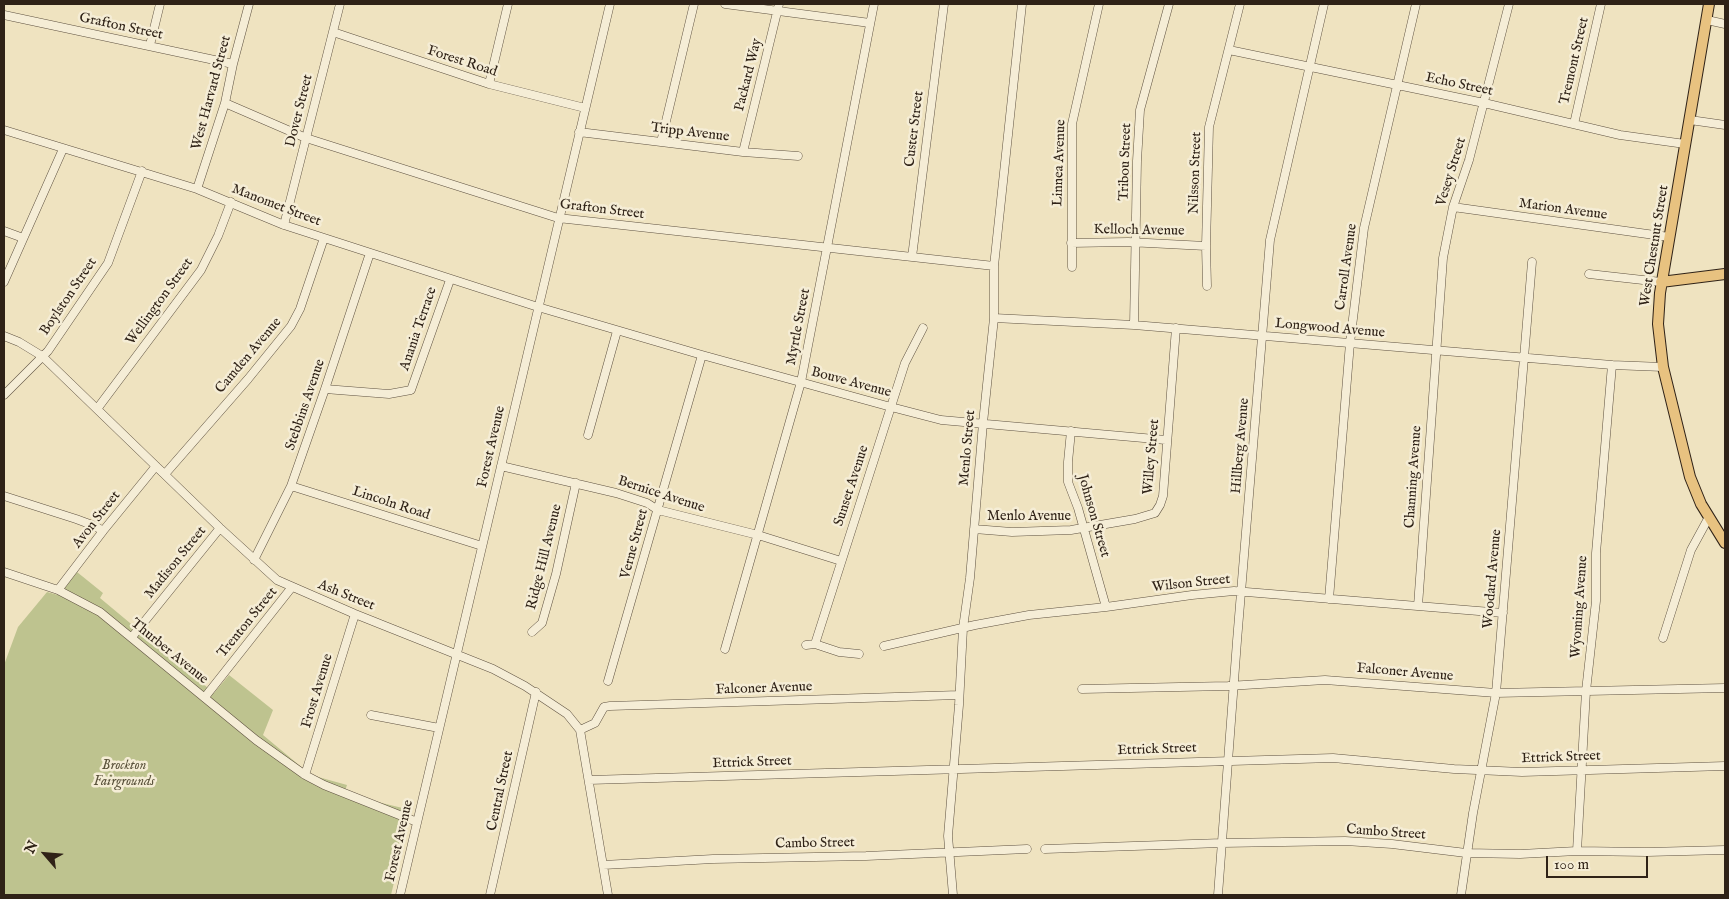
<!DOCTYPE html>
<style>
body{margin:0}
#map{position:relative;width:1729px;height:899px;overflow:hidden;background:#efe3c0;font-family:"IM FELL English",serif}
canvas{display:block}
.frame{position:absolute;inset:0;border:5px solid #2f2217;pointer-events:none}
.north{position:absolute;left:20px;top:829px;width:50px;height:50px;-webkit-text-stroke:4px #f5edd6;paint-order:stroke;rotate:297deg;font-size:14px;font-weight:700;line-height:20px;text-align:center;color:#2f2217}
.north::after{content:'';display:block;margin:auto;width:18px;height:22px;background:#2f2217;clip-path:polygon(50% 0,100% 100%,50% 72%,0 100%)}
.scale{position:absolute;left:1546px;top:856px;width:102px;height:22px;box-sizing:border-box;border:2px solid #2f2217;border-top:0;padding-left:6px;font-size:15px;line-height:18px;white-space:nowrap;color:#2f2217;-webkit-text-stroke:4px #f5edd6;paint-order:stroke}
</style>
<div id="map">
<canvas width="1729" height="899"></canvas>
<div class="frame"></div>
<div class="north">N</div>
<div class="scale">100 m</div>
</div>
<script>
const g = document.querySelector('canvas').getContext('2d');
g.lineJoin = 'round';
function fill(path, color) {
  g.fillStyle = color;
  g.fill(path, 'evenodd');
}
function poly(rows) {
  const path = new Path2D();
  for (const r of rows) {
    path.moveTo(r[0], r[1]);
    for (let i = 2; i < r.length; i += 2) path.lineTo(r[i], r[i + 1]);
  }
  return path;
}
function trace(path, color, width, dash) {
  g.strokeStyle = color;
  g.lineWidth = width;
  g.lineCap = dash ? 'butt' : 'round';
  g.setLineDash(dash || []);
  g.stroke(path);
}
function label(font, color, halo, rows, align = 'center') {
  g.font = font + ' "IM FELL English",serif';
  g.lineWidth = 5;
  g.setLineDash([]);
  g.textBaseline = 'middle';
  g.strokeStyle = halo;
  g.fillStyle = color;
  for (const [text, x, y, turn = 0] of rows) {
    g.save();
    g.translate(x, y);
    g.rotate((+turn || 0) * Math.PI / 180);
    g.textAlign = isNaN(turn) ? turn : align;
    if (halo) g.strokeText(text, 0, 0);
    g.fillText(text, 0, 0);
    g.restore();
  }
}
fill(poly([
 [77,572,103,593,100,598,214,693,229,675,273,710,263,735,311,775,347,785,344,794,411,810,391,895,4,895,4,665,18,627,47,592,58,595]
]), '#bec38f');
const minor = poly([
 [725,4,870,23],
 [4,15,233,64],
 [1707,20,1725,24],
 [333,32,489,84,585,108],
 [150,45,160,4],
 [1229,50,1484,103,1620,135,1685,144],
 [489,84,508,4],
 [225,103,306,138,558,218,994,266],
 [1690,120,1725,125],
 [1574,124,1601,4],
 [4,130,197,189,284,225,538,307,702,355,891,407,941,420,1166,440],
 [579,132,743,152,798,156],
 [661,142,694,4],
 [743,152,779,4],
 [197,189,225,103,233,64,249,4],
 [1453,207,1669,237],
 [284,225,340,4],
 [4,231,23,238],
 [1071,243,1128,242,1206,246],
 [912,257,944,4],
 [1072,267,1072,124,1099,4],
 [1589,274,1661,282],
 [4,282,63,149],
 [1207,286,1206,246,1209,127,1240,4],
 [994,318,1134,325,1612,365,1663,367],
 [1134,325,1137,161,1140,110,1169,4],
 [4,336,19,342,42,356,220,528,277,580,355,614,493,669,525,686,567,714,580,730,608,895],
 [325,389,389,394,411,390,450,280],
 [4,395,48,351,108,263,142,171],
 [97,409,201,270,218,236,231,202],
 [1071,431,1068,462,1068,482,1078,508,1106,607],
 [588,435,617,331],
 [501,466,616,493,647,503,658,510,758,535,841,561],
 [165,474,248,379,291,326,300,309,324,238],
 [291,486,482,546],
 [4,496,76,519,95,526,103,531],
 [974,529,1012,532,1071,530,1135,519,1155,513,1160,505,1163,496,1176,328],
 [254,560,291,486,325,389,370,253],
 [4,572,58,590,100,612,256,740,305,775,324,785,417,822],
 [58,590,103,531,156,466],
 [1329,599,1350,343,1364,228,1416,4],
 [1418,606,1443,258,1453,207,1469,160,1509,4],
 [532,632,542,623,556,574,576,483],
 [132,637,220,528],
 [1663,638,1691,550,1709,517],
 [815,644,839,652,859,654],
 [806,645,815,644,905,363,923,328],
 [884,646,975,625,1029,615,1106,607,1192,595,1234,591,1503,613],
 [725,649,801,382,874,4],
 [608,681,702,355],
 [1082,689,1228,686,1325,680,1496,693,1725,688],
 [205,697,292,587],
 [371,715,439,728],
 [580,730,595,723,604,707,610,706,959,695],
 [305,775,355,614],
 [589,780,1333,758,1454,769,1522,772,1725,766],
 [1045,849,1222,843,1345,841,1392,844,1466,853,1520,854,1577,851,1647,852,1725,850],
 [1577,851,1586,691,1596,601,1596,553,1612,365],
 [603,865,713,859,866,856,1027,849],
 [400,895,610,4],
 [490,895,536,692],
 [953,895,948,836,959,705,963,628,970,578,983,423,994,318,994,266,1022,4],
 [1218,895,1237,641,1270,240,1324,4],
 [1461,895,1473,813,1496,693,1532,262]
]);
const major = poly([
 [1709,4,1660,293,1658,324,1663,367,1690,477,1701,504,1725,543],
 [1661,282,1725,274]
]);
trace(minor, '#5f5241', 9);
trace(major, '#2f2217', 12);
trace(minor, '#f5edd6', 8);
trace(major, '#e8c280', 10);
label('14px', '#2f2217', '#f5edd6', [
 ["Grafton Street",121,27,12],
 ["Tremont Street",1575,61,-77],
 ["Forest Road",462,62,18],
 ["Packard Way",749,75,-76],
 ["Echo Street",1459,85,12],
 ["West Harvard Street",212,93,-75],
 ["Dover Street",300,111,-76],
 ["Custer Street",915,129,-83],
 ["Tripp Avenue",690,133,7],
 ["Tribou Street",1126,162,-88],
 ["Linnea Avenue",1060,163,-88],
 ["Vesey Street",1452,172,-73],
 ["Nilsson Street",1196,173,-88],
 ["Manomet Street",276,206,21],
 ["Grafton Street",602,210,7],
 ["Marion Avenue",1563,210,8],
 ["Kelloch Avenue",1139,231,1],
 ["West Chestnut Street",1655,246,-81],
 ["Carroll Avenue",1347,267,-82],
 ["Boylston Street",69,297,-56],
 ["Wellington Street",160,302,-54],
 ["Myrtle Street",799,327,-79],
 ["Anania Terrace",419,329,-71],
 ["Longwood Avenue",1330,329,5],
 ["Camden Avenue",249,356,-50],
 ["Bouve Avenue",851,383,15],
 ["Stebbins Avenue",306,405,-71],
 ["Hillberg Avenue",1241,446,-85],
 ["Forest Avenue",492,447,-77],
 ["Menlo Street",968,448,-85],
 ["Willey Street",1152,457,-85],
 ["Channing Avenue",1414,477,-86],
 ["Sunset Avenue",852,486,-72],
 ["Bernice Avenue",661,495,18],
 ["Lincoln Road",391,504,18],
 ["Johnson Street",1093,516,74],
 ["Menlo Avenue",1029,517],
 ["Avon Street",97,520,-52],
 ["Verne Street",635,544,-75],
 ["Ridge Hill Avenue",545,557,-76],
 ["Madison Street",176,563,-51],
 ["Woodard Avenue",1493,579,-85],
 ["Wilson Street",1191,584,-6],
 ["Ash Street",346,596,22],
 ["Wyoming Avenue",1580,607,-86],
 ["Trenton Street",248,623,-51],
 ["Thurber Avenue",169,652,39],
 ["Falconer Avenue",1405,673,5],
 ["Falconer Avenue",764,689,-2],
 ["Frost Avenue",318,691,-73],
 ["Ettrick Street",1157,750,-2],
 ["Ettrick Street",1561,758,-2],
 ["Ettrick Street",752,763,-2],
 ["Central Street",501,791,-78],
 ["Cambo Street",1386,833,4],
 ["Forest Avenue",400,841,-77],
 ["Cambo Street",815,844,-1]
]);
label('italic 14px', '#5a523b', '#f5edd6', [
 ["Brockton",124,766],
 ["Fairgrounds",124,782]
]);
</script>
